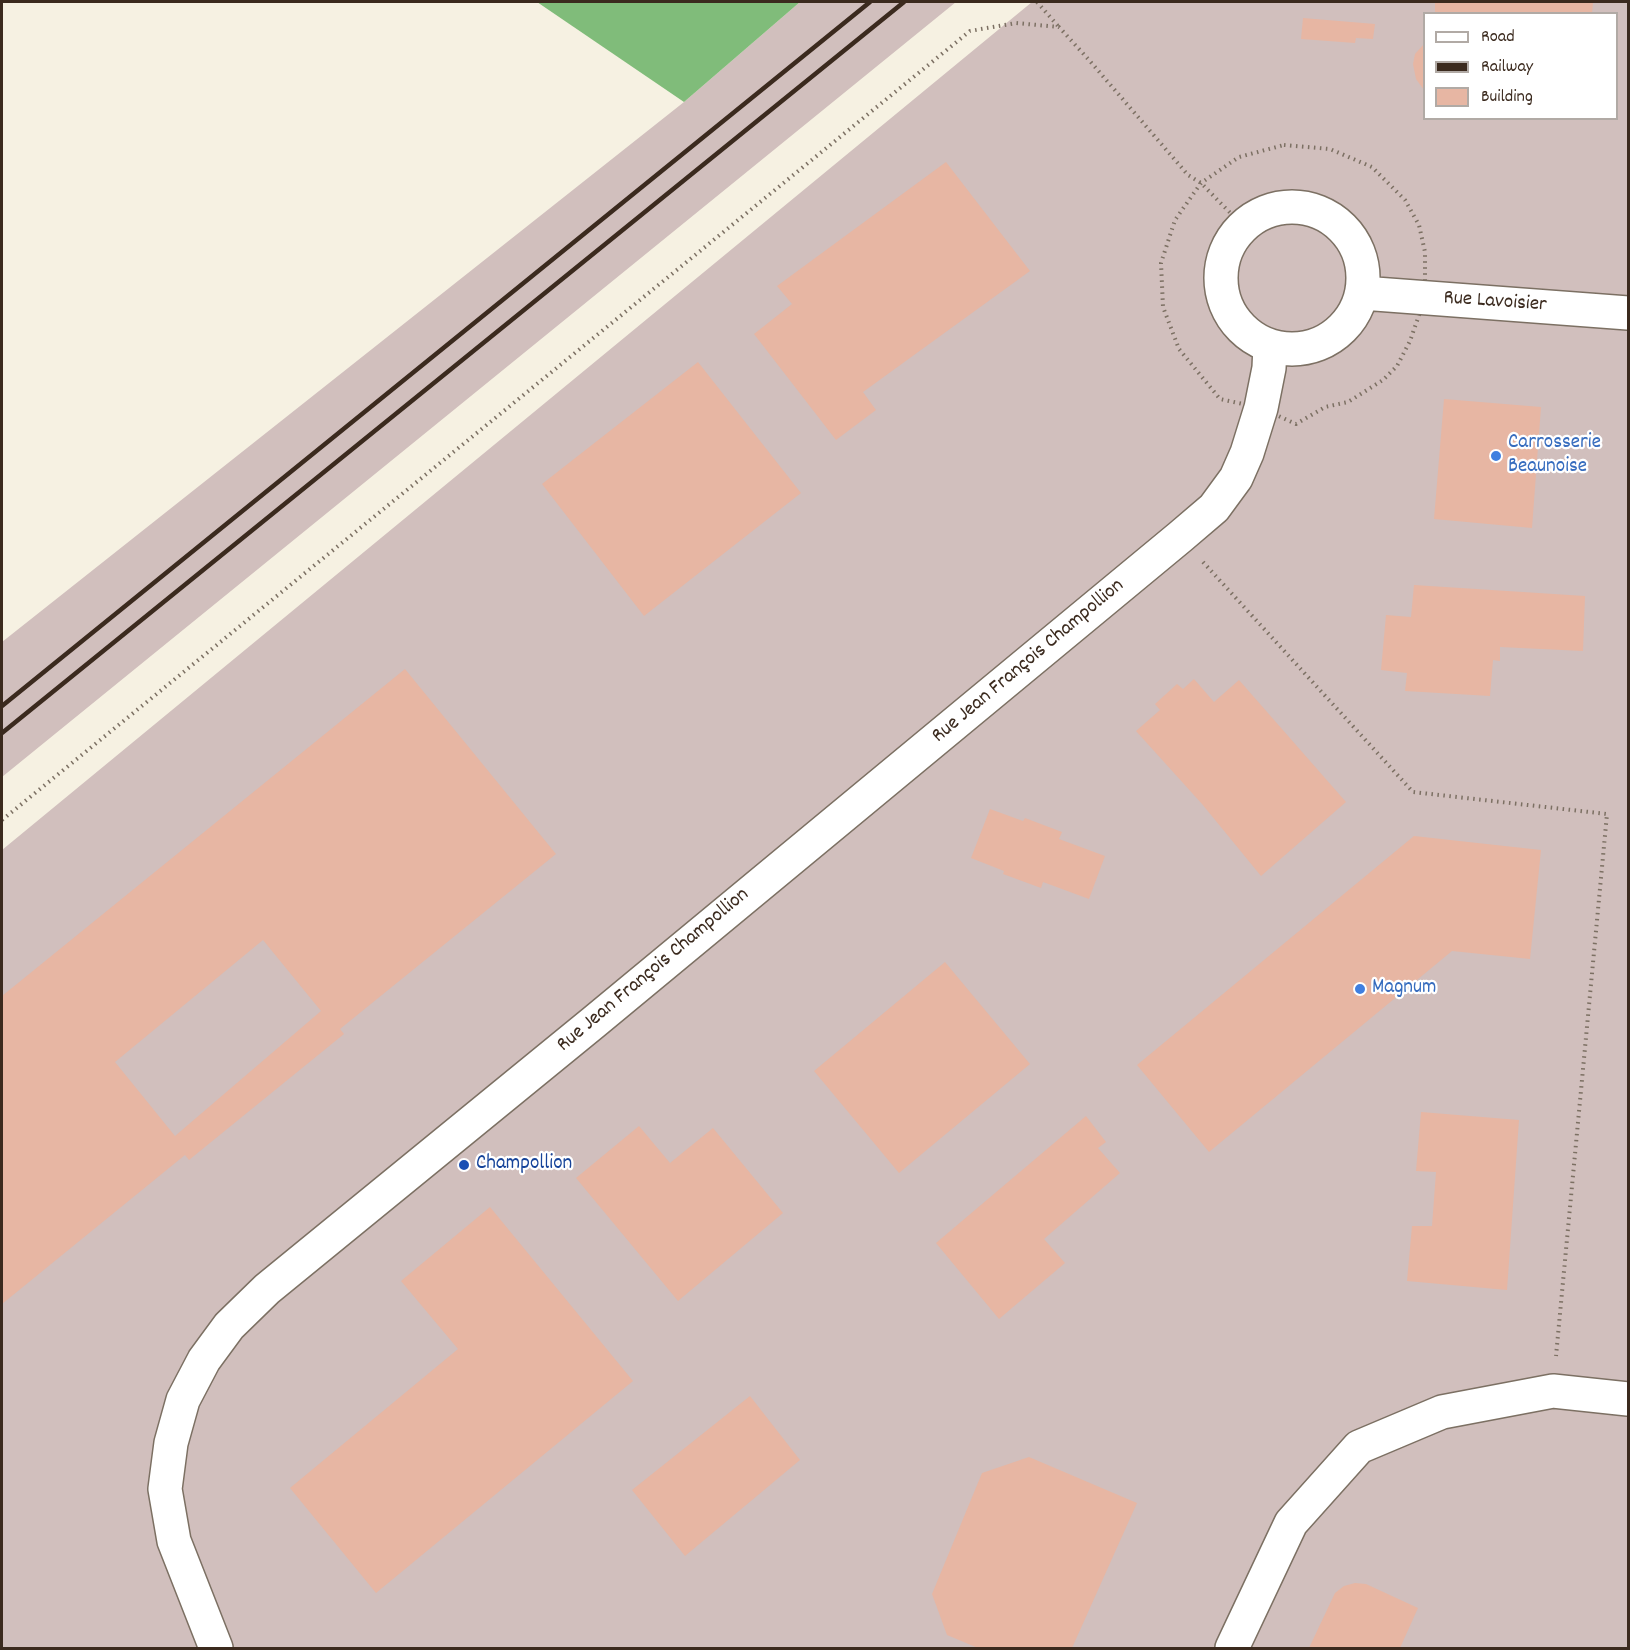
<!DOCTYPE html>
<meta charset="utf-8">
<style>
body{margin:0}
#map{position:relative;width:1630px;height:1650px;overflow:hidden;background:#f6f1e2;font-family:Dekko,sans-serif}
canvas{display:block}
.frame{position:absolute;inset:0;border:3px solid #3b2a1e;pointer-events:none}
.legend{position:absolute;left:1423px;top:12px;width:195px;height:108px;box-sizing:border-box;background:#fff;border:2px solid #b1aaa5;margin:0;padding:8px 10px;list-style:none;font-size:18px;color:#3b2a1e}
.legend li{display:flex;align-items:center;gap:12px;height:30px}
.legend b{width:30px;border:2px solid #b1aaa5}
</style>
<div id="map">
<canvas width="1630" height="1650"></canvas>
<div class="frame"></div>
<ul class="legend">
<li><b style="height:8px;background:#fff"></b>Road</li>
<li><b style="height:8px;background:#3b2a1e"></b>Railway</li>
<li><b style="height:16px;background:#e7b6a3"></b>Building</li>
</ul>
</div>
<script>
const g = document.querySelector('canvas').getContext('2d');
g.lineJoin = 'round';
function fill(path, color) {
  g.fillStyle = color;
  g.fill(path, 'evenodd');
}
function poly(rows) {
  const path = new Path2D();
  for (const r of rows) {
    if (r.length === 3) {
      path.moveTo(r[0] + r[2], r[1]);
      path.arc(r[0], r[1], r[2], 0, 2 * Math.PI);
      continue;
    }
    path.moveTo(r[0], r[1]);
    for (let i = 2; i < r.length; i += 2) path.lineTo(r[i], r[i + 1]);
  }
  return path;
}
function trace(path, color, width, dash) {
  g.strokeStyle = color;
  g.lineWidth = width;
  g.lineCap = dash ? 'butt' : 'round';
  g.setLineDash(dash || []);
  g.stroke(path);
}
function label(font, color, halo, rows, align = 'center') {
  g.font = font + ' Dekko,sans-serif';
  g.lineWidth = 4.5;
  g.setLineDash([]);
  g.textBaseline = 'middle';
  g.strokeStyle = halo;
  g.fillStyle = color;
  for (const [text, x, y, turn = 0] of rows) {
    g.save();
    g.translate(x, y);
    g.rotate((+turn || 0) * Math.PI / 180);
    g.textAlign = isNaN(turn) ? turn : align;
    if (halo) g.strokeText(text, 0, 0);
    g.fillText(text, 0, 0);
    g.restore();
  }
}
fill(poly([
 [800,2,956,2,2,777,2,642,684,102],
 [1032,2,1628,2,1628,1648,2,1648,2,850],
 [1424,14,1616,14,1616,118,1424,118]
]), '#d1bfbd');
fill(poly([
 [537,2,800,2,684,102]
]), '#80bc7a');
fill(poly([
 [1435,2,1593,2,1592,14,1442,14,1435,13],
 [1303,18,1375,24,1373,39,1356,38,1355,43,1301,39],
 [1424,44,1424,90,1416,79,1413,64,1415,54],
 [946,162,1030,271,863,392,876,410,836,440,754,334,792,304,777,286],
 [698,362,801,493,644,616,542,484],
 [1444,399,1541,407,1532,528,1434,519],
 [1414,585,1585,596,1583,651,1500,647,1500,661,1493,660,1490,696,1405,691,1407,673,1381,670,1386,615,1411,617],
 [405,669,556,854,340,1029,344,1034,189,1160,185,1155,2,1304,2,996],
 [263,940,321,1011,175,1136,115,1062],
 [1194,679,1214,702,1239,680,1346,802,1261,876,1202,804,1136,731,1160,710,1155,704,1177,684,1183,689],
 [990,809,1023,821,1025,818,1062,832,1059,839,1105,856,1089,899,1043,882,1041,888,1003,874,1004,871,971,858],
 [1414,836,1541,850,1530,959,1452,951,1209,1152,1137,1065],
 [945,962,1030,1064,899,1173,814,1071],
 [1421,1112,1519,1120,1507,1290,1407,1281,1412,1226,1432,1226,1436,1172,1416,1171],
 [1086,1116,1106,1142,1098,1148,1120,1173,1044,1239,1065,1263,999,1319,936,1243],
 [639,1126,670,1163,713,1128,783,1213,678,1301,576,1178],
 [490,1207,633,1381,376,1593,290,1488,458,1349,401,1281],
 [750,1396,800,1460,685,1556,632,1490],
 [1029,1457,1137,1503,1072,1648,978,1648,947,1635,932,1594,982,1473],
 [1355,1583,1366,1584,1418,1608,1400,1648,1309,1648,1335,1593,1344,1586]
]), '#e7b6a3');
const street = poly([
 [1292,278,71],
 [1362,293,1628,313],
 [216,1648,174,1541,165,1489,171,1443,183,1400,204,1360,229,1326,267,1289,594,1022,1180,537,1214,508,1236,478,1247,453,1261,408,1269,368,1270,346],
 [1232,1648,1291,1523,1359,1447,1442,1412,1553,1391,1628,1399]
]);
trace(street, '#7c7063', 36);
trace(poly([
 [1037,2,1058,26],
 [1284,145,1330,149,1372,167,1405,200,1419,225,1425,252,1425,298,1410,341,1397,366,1383,380,1348,402,1325,407,1296,424,1261,408,1220,399,1179,349,1163,307,1161,263,1175,220,1201,183,1239,157,1284,145],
 [1203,562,1413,792,1607,814,1556,1356],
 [2,820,970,31,1016,23,1059,27,1089,60,1188,175,1201,183,1243,226]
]), '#7c7063', 4, [1.5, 4.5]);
trace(street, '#fff', 33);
trace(poly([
 [2,706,870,2],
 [2,733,904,2]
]), '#3b2a1e', 4.5);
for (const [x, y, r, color] of [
 [1496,456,6,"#3f7fe0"],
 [1360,989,6,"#3f7fe0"],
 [464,1165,6,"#1a4fb4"]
]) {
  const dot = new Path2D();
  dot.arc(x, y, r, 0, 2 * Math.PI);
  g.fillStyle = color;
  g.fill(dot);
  trace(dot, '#fff', 2);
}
label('21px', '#3b2a1e', '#fff', [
 ["Rue Lavoisier",1495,303,4],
 ["Rue Jean François Champollion",1029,662,-40],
 ["Rue Jean François Champollion",654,971,-40]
]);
label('21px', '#366cbe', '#fff', [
 ["Carrosserie",1508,444],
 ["Beaunoise",1508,468],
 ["Magnum",1372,989]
], 'left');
label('21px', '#164399', '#fff', [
 ["Champollion",476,1165]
], 'left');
</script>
